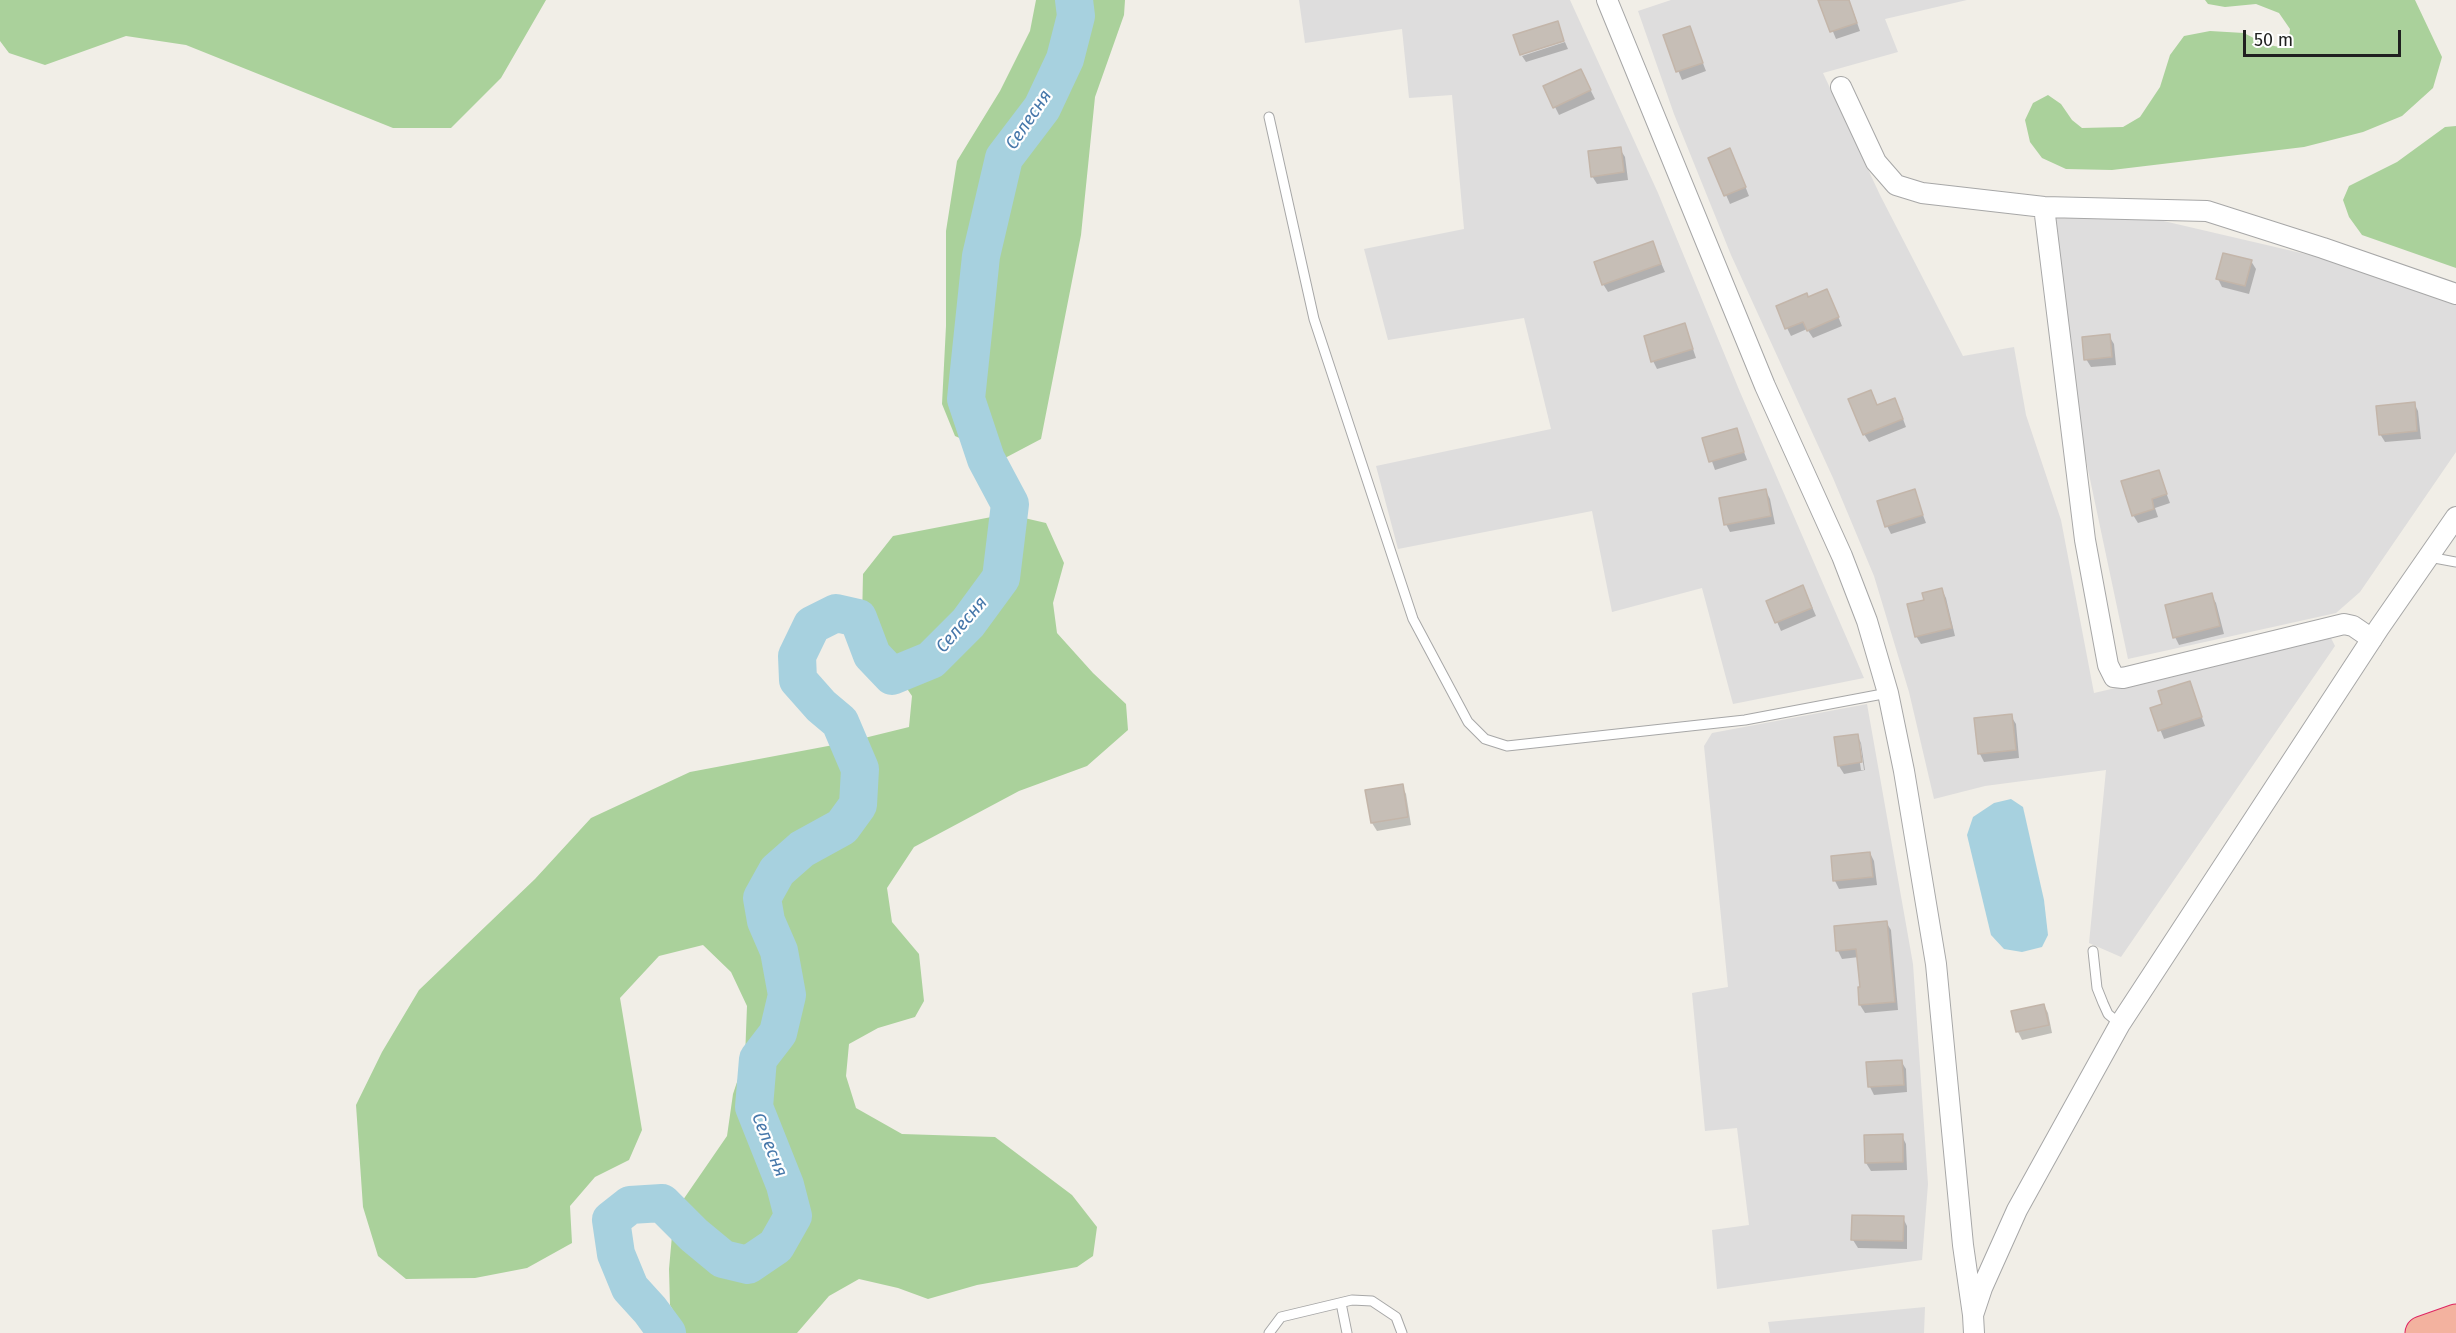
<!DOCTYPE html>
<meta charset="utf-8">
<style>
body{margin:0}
#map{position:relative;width:2456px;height:1333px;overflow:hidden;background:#f1eee7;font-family:"Fira Sans",sans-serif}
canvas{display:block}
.scale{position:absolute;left:2243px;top:30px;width:158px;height:27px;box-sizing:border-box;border:3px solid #202020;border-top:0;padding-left:8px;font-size:18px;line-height:21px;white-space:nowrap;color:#202020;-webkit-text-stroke:4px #fff;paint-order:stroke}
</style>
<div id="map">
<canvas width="2456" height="1333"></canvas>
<div class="scale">50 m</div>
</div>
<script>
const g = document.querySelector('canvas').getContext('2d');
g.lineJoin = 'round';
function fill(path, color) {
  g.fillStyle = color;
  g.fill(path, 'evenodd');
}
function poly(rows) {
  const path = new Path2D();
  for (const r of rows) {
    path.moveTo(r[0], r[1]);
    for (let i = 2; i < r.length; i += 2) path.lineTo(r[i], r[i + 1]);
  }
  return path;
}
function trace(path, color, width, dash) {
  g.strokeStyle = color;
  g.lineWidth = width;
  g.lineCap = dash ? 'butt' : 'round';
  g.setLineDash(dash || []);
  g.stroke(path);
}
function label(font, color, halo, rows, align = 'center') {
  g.font = font + ' "Fira Sans",sans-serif';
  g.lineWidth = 4.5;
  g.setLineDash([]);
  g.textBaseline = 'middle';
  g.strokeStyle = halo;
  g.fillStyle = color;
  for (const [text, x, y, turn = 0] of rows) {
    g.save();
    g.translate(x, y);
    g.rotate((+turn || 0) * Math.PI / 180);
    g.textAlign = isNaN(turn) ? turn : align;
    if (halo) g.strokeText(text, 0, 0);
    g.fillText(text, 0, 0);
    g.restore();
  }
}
fill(poly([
 [1299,0,1570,0,1658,193,1740,392,1864,678,1733,704,1702,588,1612,612,1592,511,1398,549,1376,466,1551,429,1524,318,1388,340,1364,249,1464,229,1452,95,1409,98,1402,29,1305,43],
 [1671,0,1967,0,1885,19,1898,52,1823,73,1880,195,1963,356,2014,347,2026,415,2061,520,2094,693,2331,638,2335,646,2121,957,2089,943,2106,770,1985,786,1934,799,1909,692,1874,576,1833,478,1731,255,1674,114,1638,11],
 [2055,215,2155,219,2331,260,2456,305,2456,452,2360,592,2336,613,2128,659,2079,427],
 [1867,704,1913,964,1928,1184,1922,1260,1717,1289,1712,1230,1749,1225,1737,1128,1705,1131,1692,993,1728,987,1704,746,1712,733],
 [1925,1307,1924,1333,1770,1333,1768,1322]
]), '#dedddd');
fill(poly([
 [0,0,546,0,501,78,451,128,393,128,186,45,126,36,45,65,9,53,0,41],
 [1036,0,1125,0,1124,15,1095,97,1081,235,1041,439,1005,458,955,436,942,404,946,326,946,231,957,161,1000,91,1030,31],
 [2205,0,2415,0,2442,57,2433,88,2402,116,2363,132,2304,147,2112,170,2066,169,2042,158,2030,142,2025,120,2033,103,2048,95,2061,104,2072,120,2082,128,2123,127,2140,117,2160,87,2170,55,2184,36,2210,31,2244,33,2265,44,2279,47,2289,38,2290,29,2279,13,2256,4,2225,7,2208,4],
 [2456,126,2456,268,2362,235,2349,217,2343,200,2349,186,2397,162,2445,127],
 [1007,514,1046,523,1064,563,1053,603,1057,633,1093,673,1126,704,1128,730,1087,766,1019,791,914,847,887,888,892,922,919,954,924,1001,915,1017,878,1028,849,1044,846,1076,856,1108,902,1134,995,1137,1072,1195,1097,1227,1093,1256,1077,1267,977,1285,928,1299,898,1288,859,1279,829,1296,797,1333,686,1333,670,1305,669,1269,674,1213,727,1136,733,1094,745,1058,747,1006,731,972,703,945,659,956,620,998,642,1130,629,1160,595,1177,570,1206,572,1243,527,1268,475,1278,406,1279,378,1256,363,1207,356,1105,382,1052,419,990,535,879,591,818,690,772,844,743,909,727,912,696,862,622,863,574,893,536]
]), '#aad19b');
fill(poly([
 [2011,799,2023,807,2044,900,2048,935,2042,947,2022,952,2004,949,1991,935,1967,835,1973,817,1994,803]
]), '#a7d1df');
fill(poly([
 [1820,0,1849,0,1860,31,1836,39],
 [1689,28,1706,71,1682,80,1664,36],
 [1565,42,1568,49,1526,62,1522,56],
 [1585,79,1595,99,1559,115,1555,107],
 [1620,149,1625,157,1628,180,1597,184,1592,176],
 [1710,158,1734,158,1749,196,1730,204],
 [1652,242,1665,272,1608,292,1603,284],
 [2251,261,2256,269,2249,294,2222,287,2218,279],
 [1808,299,1831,299,1842,326,1813,338,1807,329,1791,336,1787,328],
 [1685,325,1696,358,1657,369,1653,361],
 [2109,336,2114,344,2116,365,2091,367,2086,359],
 [2414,403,2418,411,2421,439,2385,442,2380,434],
 [1877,407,1899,408,1906,427,1869,442,1864,434],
 [1736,430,1747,460,1715,470,1704,439],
 [2158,471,2170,503,2155,508,2158,517,2138,523,2133,515],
 [1766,491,1770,499,1775,524,1730,532,1726,524],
 [1914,491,1926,523,1891,534,1887,526],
 [1942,590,1946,598,1955,636,1921,644,1916,636],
 [1807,595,1816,616,1781,631,1768,601],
 [2211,595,2216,603,2224,634,2179,645,2175,637],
 [2189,682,2205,726,2164,739,2152,709,2164,705],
 [2011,716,2016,724,2019,758,1984,762,1980,754,1975,720],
 [1857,735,1861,743,1865,770,1844,774,1839,766],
 [1857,742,1860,742,1864,770,1861,770],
 [1402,786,1406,794,1411,825,1377,831,1372,823],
 [1870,853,1874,861,1877,885,1839,889,1835,881],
 [1886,922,1891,930,1898,1010,1865,1013,1860,1005,1862,988,1859,957,1842,959,1838,951],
 [2044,1005,2048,1013,2052,1033,2022,1040,2018,1032],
 [1901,1061,1906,1069,1907,1092,1874,1095,1870,1087],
 [1902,1136,1906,1144,1907,1170,1871,1171,1866,1163],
 [1903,1218,1907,1226,1907,1249,1858,1248,1853,1240]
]), '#0003');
trace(poly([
 [667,1333,650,1310,630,1288,616,1254,611,1220,630,1205,662,1203,694,1235,723,1259,748,1265,776,1246,793,1216,785,1185,754,1107,758,1059,778,1033,787,995,779,951,766,921,762,898,777,871,802,849,842,827,858,805,860,769,840,722,821,706,798,680,797,656,812,625,836,613,858,618,872,655,892,676,931,660,968,623,1001,578,1010,504,986,459,966,399,981,256,1004,158,1042,108,1065,59,1076,16,1074,0]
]), '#a7d1df', 38);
const building = poly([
 [1818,0,1849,0,1857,23,1830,32,1818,0],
 [1558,21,1564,41,1520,55,1513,35,1558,21],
 [1690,26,1703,63,1676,72,1663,35,1690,26],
 [1581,69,1591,90,1553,108,1543,86,1581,69],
 [1621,147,1624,172,1591,177,1588,151,1621,147],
 [1730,148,1746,187,1724,196,1708,158,1730,148],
 [1653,241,1661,264,1602,285,1594,262,1653,241],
 [2223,253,2252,260,2245,286,2216,279,2223,253],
 [1827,289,1839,317,1807,331,1803,322,1785,329,1776,306,1807,293,1808,297,1827,289],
 [1685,323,1693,349,1651,362,1644,336,1685,323],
 [2110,334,2112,357,2084,360,2082,337,2110,334],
 [1871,390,1877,405,1895,398,1903,419,1863,435,1848,399,1871,390],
 [2415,402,2417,431,2379,435,2376,406,2415,402],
 [1737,428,1744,452,1709,462,1702,438,1737,428],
 [2159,470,2167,494,2152,499,2154,509,2132,516,2121,481,2159,470],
 [1766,489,1771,516,1724,525,1719,498,1766,489],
 [1915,489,1923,515,1885,527,1877,501,1915,489],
 [1803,585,1812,608,1775,623,1766,601,1803,585],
 [1942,588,1952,628,1915,637,1907,604,1924,600,1922,593,1942,588],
 [2212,593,2220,626,2173,638,2165,605,2212,593],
 [2190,681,2202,717,2158,731,2150,708,2162,704,2158,691,2190,681],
 [2012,714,2016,750,1978,754,1974,718,2012,714],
 [1858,734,1862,762,1838,766,1834,737,1858,734],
 [1403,784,1408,817,1371,823,1365,790,1403,784],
 [1870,852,1873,877,1833,881,1831,856,1870,852],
 [1887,921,1895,1002,1859,1005,1858,987,1860,987,1856,949,1836,951,1834,926,1887,921],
 [2044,1004,2049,1025,2016,1032,2011,1011,2044,1004],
 [1902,1060,1904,1085,1868,1087,1866,1062,1902,1060],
 [1903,1134,1903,1162,1865,1163,1864,1135,1903,1134],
 [1852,1215,1904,1216,1903,1241,1851,1240,1852,1215]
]);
fill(building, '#c6beb6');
trace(building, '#c3b5a9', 1.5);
const service = poly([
 [1269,117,1314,319,1413,619,1468,722,1485,739,1507,746,1745,720,1888,693],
 [2429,557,2456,562],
 [2093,951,2097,988,2103,1003,2108,1014,2120,1024],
 [1341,1303,1347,1333],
 [1269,1333,1281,1317,1352,1300,1372,1301,1396,1317,1402,1333]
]);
const minor = poly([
 [1607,0,1765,386,1842,556,1867,621,1888,693,1904,771,1936,964,1963,1245,1973,1315],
 [1841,87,1876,162,1896,185,1922,193,2044,207,2207,211,2323,248,2456,294],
 [2044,207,2085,540,2108,665,2114,677,2123,678,2344,624,2353,626,2372,639],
 [1974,1333,1973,1315,1982,1288,2017,1210,2120,1024,2379,628,2456,517]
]);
const trunk = poly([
 [2422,1333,2456,1321]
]);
trace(service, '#a7a7a7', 11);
trace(minor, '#a7a7a7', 22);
trace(trunk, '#de2562', 35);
trace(service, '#fff', 9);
trace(minor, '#fff', 20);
trace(trunk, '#f3b29f', 33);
label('italic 18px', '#4778aa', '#fff', [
 ["Селесня",1029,120,-56],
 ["Селесня",962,625,-49],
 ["Селесня",769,1145,68]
]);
</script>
